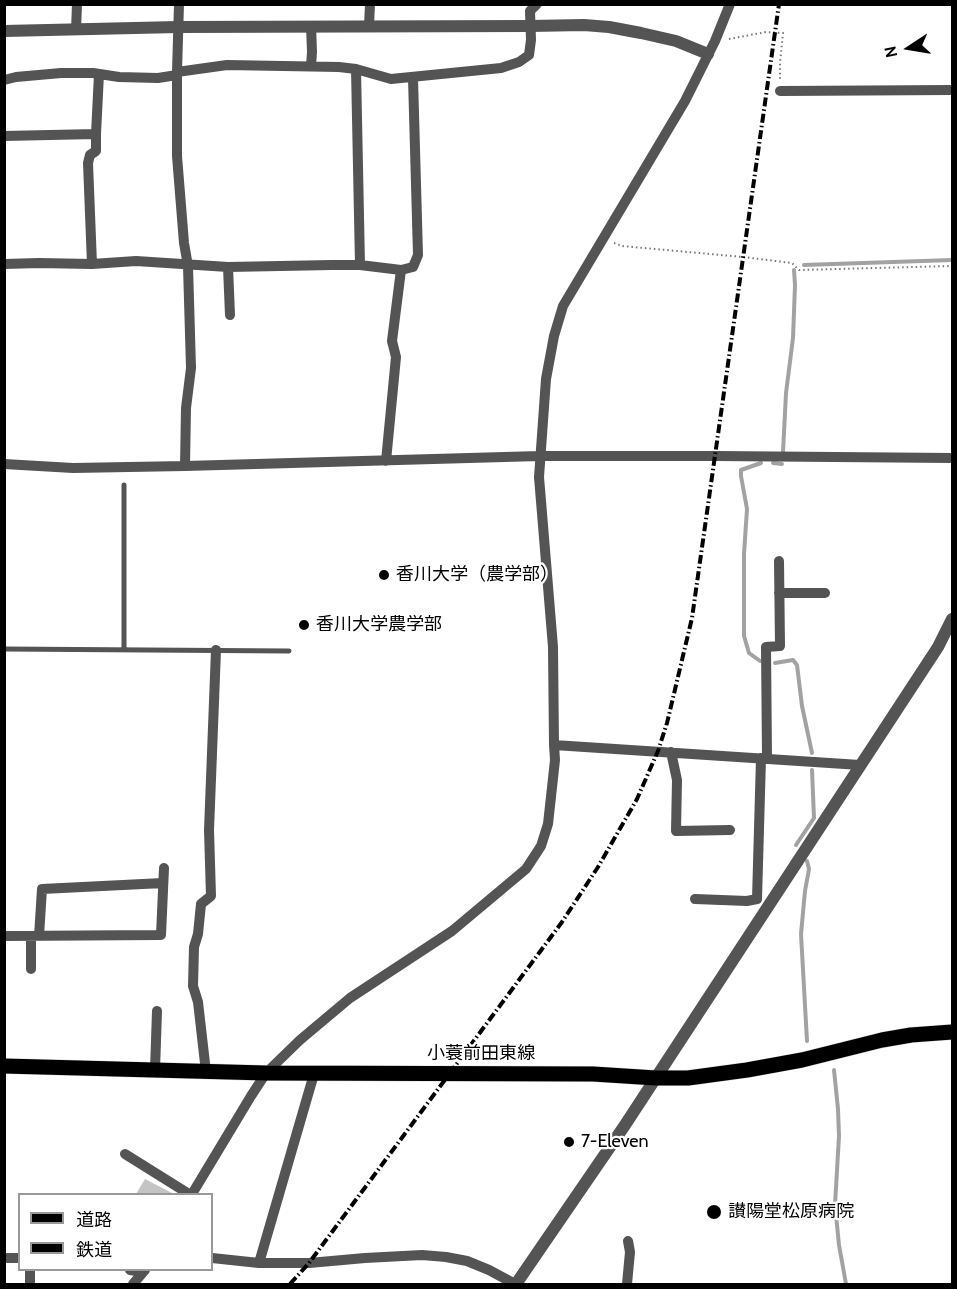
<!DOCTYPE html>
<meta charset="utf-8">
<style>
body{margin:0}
#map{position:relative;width:957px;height:1289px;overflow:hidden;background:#fff;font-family:Cabin,"Noto Sans JP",sans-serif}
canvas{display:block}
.frame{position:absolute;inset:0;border:6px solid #000;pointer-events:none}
.legend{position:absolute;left:18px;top:1193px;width:195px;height:78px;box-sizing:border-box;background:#fff;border:2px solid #999;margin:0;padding:8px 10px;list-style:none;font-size:18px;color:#000}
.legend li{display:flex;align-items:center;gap:12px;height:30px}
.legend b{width:30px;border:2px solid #999}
.north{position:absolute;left:879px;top:18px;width:60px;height:60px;-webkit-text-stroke:4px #fff;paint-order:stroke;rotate:258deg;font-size:16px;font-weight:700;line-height:24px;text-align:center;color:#000}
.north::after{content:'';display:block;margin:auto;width:21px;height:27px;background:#000;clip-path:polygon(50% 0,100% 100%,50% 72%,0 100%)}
</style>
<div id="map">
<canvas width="957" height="1289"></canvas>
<div class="frame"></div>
<ul class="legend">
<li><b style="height:8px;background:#000"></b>道路</li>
<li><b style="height:8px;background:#000"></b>鉄道</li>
</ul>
<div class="north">N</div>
</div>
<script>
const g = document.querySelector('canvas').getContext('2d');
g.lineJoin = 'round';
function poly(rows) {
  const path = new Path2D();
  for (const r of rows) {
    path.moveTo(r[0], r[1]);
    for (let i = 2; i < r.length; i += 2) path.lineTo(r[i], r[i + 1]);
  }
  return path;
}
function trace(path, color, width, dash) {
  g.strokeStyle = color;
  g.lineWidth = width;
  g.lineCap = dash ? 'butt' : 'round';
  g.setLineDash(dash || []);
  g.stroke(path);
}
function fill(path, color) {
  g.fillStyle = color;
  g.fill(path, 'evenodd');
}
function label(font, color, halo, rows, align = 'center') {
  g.font = font + ' Cabin,"Noto Sans JP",sans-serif';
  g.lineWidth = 4.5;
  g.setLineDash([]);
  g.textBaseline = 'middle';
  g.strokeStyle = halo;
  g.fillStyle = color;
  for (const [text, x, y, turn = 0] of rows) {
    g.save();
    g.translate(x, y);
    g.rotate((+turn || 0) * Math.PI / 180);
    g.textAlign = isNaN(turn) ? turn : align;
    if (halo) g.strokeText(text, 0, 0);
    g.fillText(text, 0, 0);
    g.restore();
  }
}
trace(poly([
 [804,265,952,260],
 [783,452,786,393,793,338,795,285,794,270],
 [773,463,782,464],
 [760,661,749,653,744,636,744,554,747,509,741,476,741,470,761,463],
 [775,663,793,660,797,665,802,706,812,753],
 [796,845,814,818,812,770],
 [807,1041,801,934,805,891,809,869,807,861],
 [834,1070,838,1109,839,1136,835,1205,839,1245,846,1284]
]), '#a2a2a2', 4);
fill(poly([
 [145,1179,174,1194,136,1194]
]), '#c4c4c4');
const primary = poly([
 [4,1066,266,1073,593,1074,656,1078,688,1078,747,1070,802,1060,882,1040,911,1035,952,1032]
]);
trace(primary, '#dbdbdb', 16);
trace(poly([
 [729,39,766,32,783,33,780,63,780,79],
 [614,243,622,246,743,257,792,263,799,270,952,266]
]), '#767676', 2, [1.5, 3]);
trace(poly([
 [4,649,289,651],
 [124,650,124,485]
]), '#545454', 5);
trace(poly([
 [179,4,177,72,177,156,184,243,188,266,191,368,186,408,185,466],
 [369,26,370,4],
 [76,30,77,4],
 [311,66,312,52,311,26],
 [356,69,360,265],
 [177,72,227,65,339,67,356,69,391,79,501,68,519,62,529,55,531,40,530,11,537,4],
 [4,80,16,77,61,73,93,73,119,77,158,78,177,75],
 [780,91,952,90],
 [4,136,96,134],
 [4,264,39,263,92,264,136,261,228,267,332,265,360,265,401,270,413,267,418,255,413,78],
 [92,264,88,163,90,155,96,151,96,134,99,74],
 [228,267,230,315],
 [386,461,396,357,392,341,401,270],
 [4,464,73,468,185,466,540,456,716,456,952,458],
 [779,593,825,593],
 [554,745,860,765],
 [671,752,677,780,676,831,730,830],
 [767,758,766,647,780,646,779,561],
 [695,899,747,901,757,899,761,758],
 [4,936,161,935,164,868],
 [39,936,42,889,163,883],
 [31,969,31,936],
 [155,1070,157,1011],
 [206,1072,198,1002,193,986,194,947,198,934,201,904,211,896,209,830,216,650],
 [125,1154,189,1194],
 [192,1194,251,1096,266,1073,300,1040,350,998,452,931,526,869,541,846,548,824,555,760,554,745,553,647,539,477,546,379,554,336,563,306,685,101,715,41,730,4],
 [4,1258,20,1258],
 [212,1258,259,1263,309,1263,365,1258,422,1255,446,1257,467,1261,489,1270,515,1284],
 [259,1263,314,1074],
 [30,1270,30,1284],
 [130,1270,143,1272],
 [133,1284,145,1270],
 [627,1284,630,1252,628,1241]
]), '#545454', 10);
trace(poly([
 [4,31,178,27,530,26,584,25,609,27,641,33,676,41,708,54],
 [516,1284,625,1125,938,647,952,619]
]), '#545454', 12);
trace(primary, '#000', 15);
trace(poly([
 [290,1284,309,1263,562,922,598,867,637,799,658,751,667,723,692,618,779,4]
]), '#000', 4, [9, 3, 1.5, 3]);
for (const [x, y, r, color] of [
 [384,575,6,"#000"],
 [304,625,6,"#000"],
 [569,1142,6,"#000"],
 [714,1212,8,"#000"]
]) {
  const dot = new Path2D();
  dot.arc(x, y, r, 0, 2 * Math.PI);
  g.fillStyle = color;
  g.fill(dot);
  trace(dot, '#fff', 2);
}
label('18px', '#000', '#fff', [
 ["香川大学（農学部）",396,575],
 ["香川大学農学部",316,625],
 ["7-Eleven",581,1142],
 ["讃陽堂松原病院",728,1212]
], 'left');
label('18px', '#000', '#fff', [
 ["小蓑前田東線",481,1054]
]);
</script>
